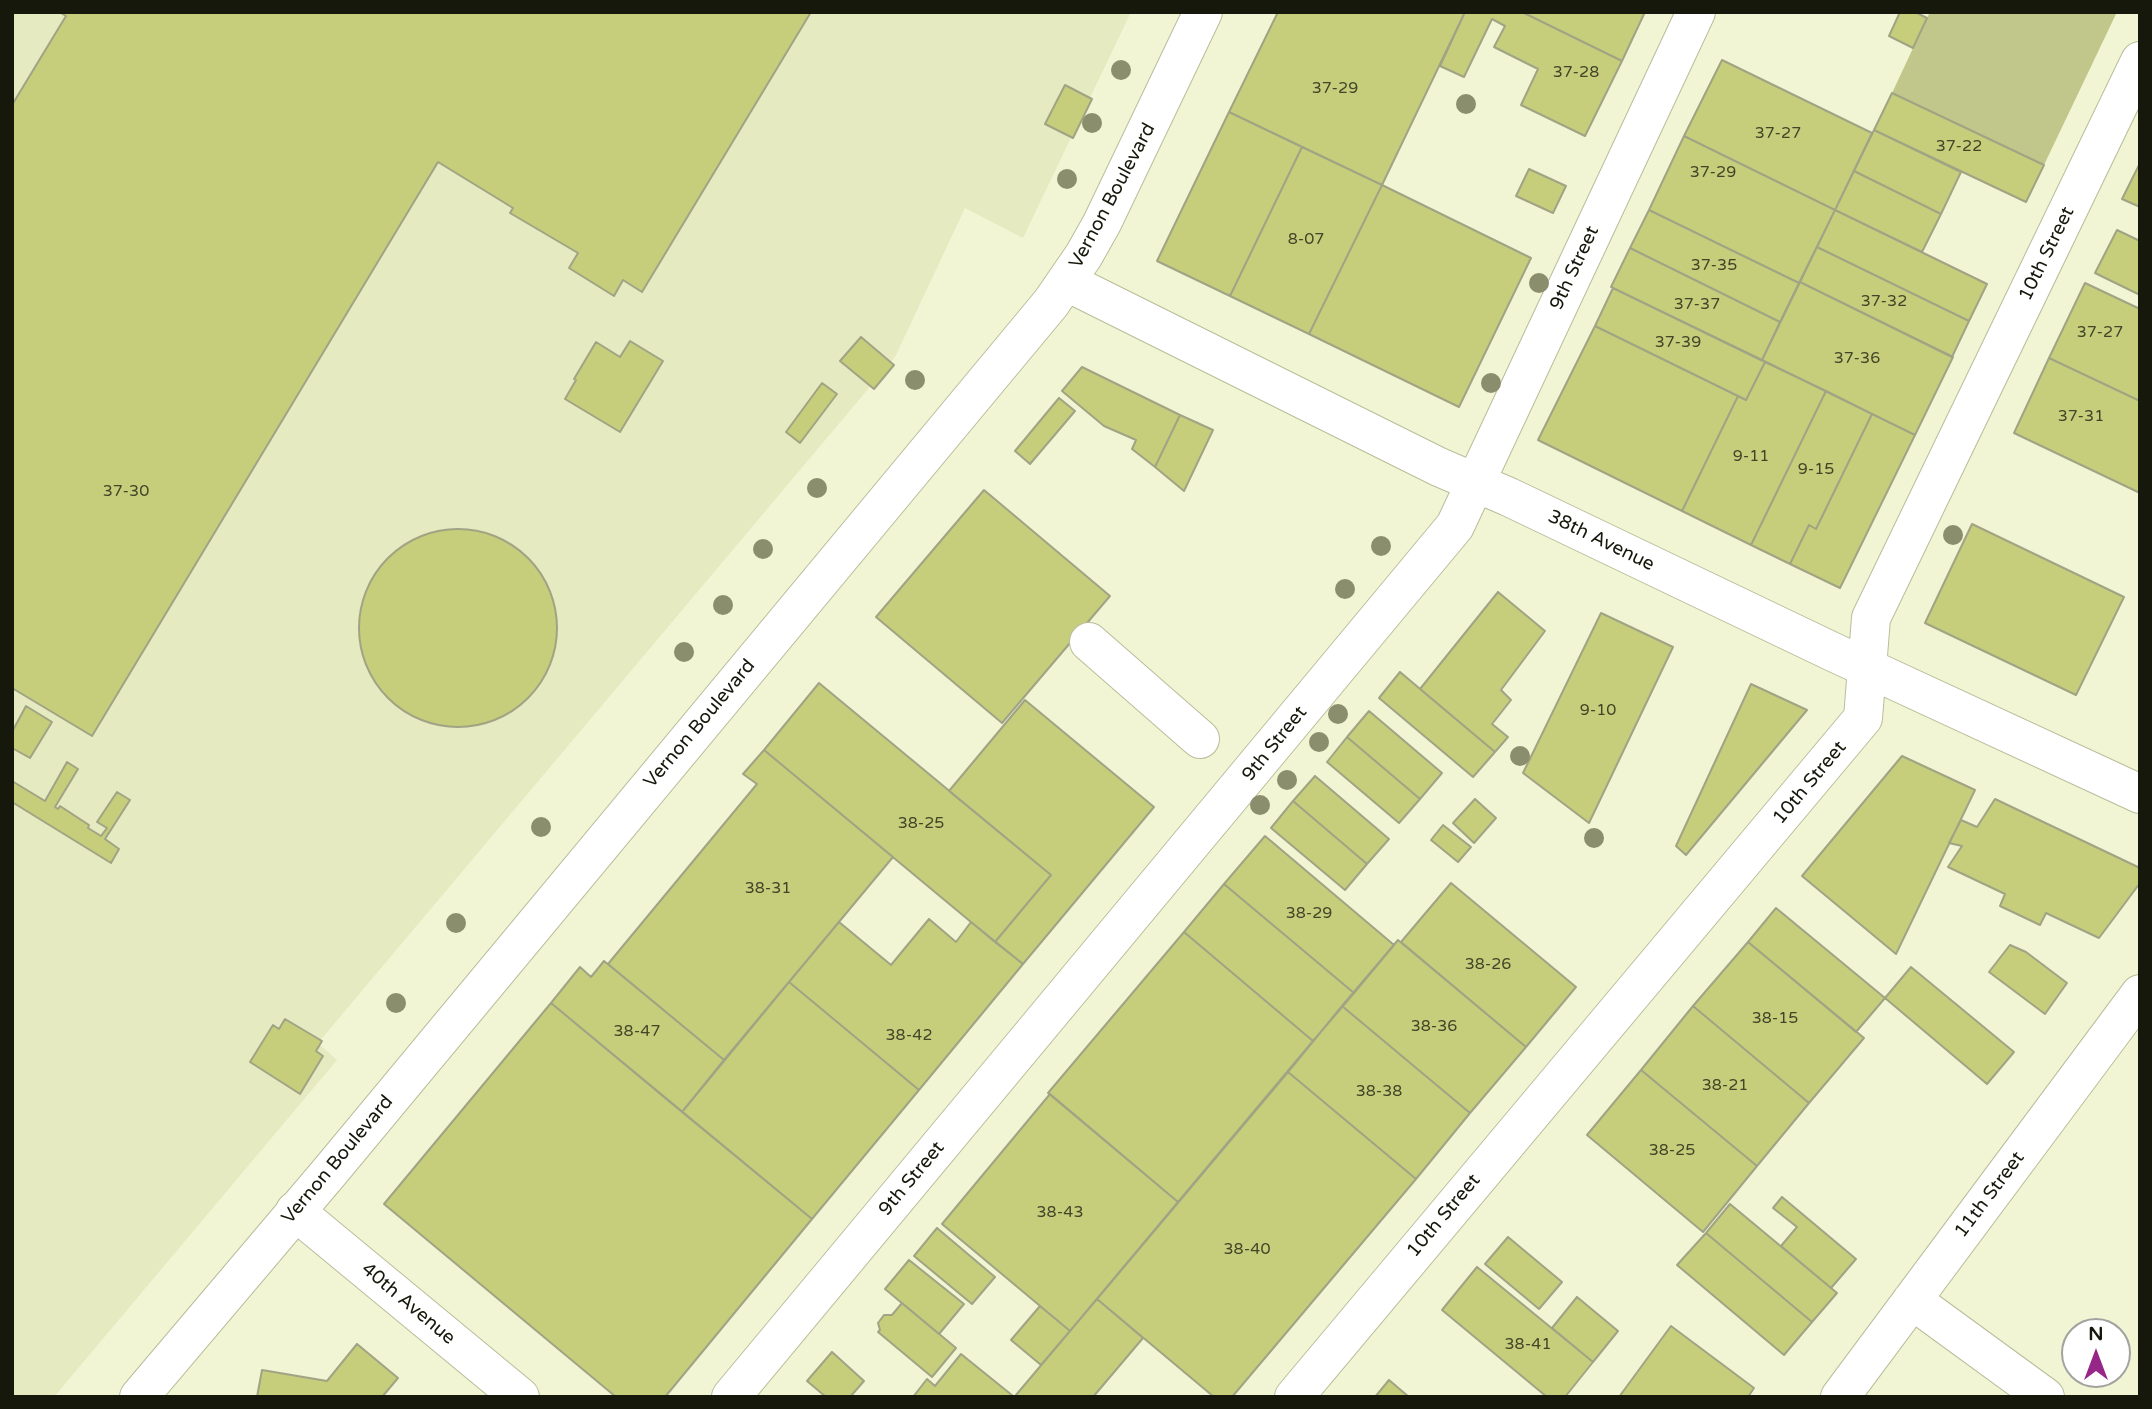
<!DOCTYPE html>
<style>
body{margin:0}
#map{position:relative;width:2152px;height:1409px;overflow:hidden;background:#f1f5d3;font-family:"Varela Round",sans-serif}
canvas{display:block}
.frame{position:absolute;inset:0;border:14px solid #17180c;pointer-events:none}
.north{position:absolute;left:2061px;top:1318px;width:70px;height:70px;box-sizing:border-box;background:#fff;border:2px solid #a2a39e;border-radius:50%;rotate:0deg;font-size:19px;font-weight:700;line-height:28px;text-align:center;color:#17180c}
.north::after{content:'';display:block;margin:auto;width:24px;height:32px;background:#962787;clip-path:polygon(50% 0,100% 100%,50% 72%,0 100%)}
</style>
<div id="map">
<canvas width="2152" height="1409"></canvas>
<div class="frame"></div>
<div class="north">N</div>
</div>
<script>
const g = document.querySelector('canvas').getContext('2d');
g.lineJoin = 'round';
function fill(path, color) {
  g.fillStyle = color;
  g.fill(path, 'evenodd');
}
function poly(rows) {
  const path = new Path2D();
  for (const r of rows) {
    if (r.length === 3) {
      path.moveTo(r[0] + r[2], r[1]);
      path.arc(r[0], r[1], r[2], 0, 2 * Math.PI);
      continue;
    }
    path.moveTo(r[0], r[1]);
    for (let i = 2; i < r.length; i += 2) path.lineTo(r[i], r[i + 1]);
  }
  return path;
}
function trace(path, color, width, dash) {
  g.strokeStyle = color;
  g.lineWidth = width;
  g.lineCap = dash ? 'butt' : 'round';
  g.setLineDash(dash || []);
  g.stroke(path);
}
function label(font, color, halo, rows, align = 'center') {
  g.font = font + ' "Varela Round",sans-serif';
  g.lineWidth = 5;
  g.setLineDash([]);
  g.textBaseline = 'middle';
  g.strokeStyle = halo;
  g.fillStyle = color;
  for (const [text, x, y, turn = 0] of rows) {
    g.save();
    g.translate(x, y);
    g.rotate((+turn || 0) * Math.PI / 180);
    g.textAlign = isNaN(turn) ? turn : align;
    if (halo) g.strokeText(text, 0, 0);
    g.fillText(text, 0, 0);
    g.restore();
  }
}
fill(poly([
 [12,12,1131,12,1023,238,965,208,895,357,318,1043,337,1060,54,1397,12,1397]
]), '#e6eac0');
fill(poly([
 [1930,12,2117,12,2044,165,1892,93]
]), '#c1c78a');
const building = poly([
 [59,12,811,12,642,292,623,280,614,296,569,268,578,253,510,213,513,208,438,162,92,736,12,688,12,105,66,16,59,12],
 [1278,12,1465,12,1382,185,1229,112,1278,12],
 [1465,12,1522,12,1622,61,1585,136,1521,105,1538,69,1494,47,1505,26,1492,19,1464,77,1440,66,1465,12],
 [1522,12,1645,12,1622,61,1522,12],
 [1900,12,1915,12,1927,18,1913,48,1889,36,1900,12],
 [1722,60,1872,133,1835,210,1684,136,1722,60],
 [1065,85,1092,99,1073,138,1045,124,1065,85],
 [1892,93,2044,165,2026,202,1874,130,1892,93],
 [1229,112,1302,147,1230,296,1157,261,1229,112],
 [1874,130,1961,172,1941,214,1854,171,1874,130],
 [1684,136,1835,210,1799,283,1649,210,1684,136],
 [1302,147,1382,185,1309,334,1230,296,1302,147],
 [2140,163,2140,207,2122,199,2140,163],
 [1529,169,1566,186,1553,213,1516,196,1529,169],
 [1854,171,1941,214,1922,252,1835,210,1854,171],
 [1382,185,1531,258,1459,407,1309,334,1382,185],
 [1649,210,1799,283,1780,322,1630,248,1649,210],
 [1835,210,1987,284,1969,321,1817,247,1835,210],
 [2117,230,2140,241,2140,295,2095,273,2117,230],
 [1817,247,1969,321,1952,357,1800,282,1817,247],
 [1630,248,1780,322,1762,360,1611,287,1630,248],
 [1800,282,1953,357,1915,435,1762,360,1800,282],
 [2085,283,2140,309,2140,401,2049,358,2085,283],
 [1613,288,1765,362,1746,400,1595,326,1613,288],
 [1595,326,1738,396,1682,511,1538,440,1595,326],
 [861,337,894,365,874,389,840,361,861,337],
 [630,341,663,361,620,432,565,399,576,380,574,379,596,342,620,357,630,341],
 [2049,358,2140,401,2140,493,2014,433,2049,358],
 [1765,362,1826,391,1751,545,1682,511,1738,396,1746,400,1765,362],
 [1082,367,1180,415,1155,467,1132,449,1136,440,1104,426,1062,391,1082,367],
 [822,383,837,394,800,443,786,432,822,383],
 [1826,391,1872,414,1816,529,1809,525,1790,564,1751,545,1826,391],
 [1059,398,1075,411,1030,464,1015,451,1059,398],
 [1872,414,1915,435,1840,588,1790,564,1809,525,1816,529,1872,414],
 [1180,415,1213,430,1184,491,1155,467,1180,415],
 [984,490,1110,596,1002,723,876,617,984,490],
 [1972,524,2124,597,2076,695,1925,623,1972,524],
 [458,628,99],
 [1498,592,1545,631,1501,690,1511,700,1492,724,1508,737,1495,752,1420,689,1498,592],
 [1601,613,1673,647,1589,823,1523,773,1601,613],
 [1400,672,1495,752,1473,777,1379,698,1400,672],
 [819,683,1051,875,995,942,764,750,819,683],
 [1751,684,1807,710,1686,855,1676,846,1751,684],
 [1025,700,1154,807,1023,964,995,942,1051,875,949,791,1025,700],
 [26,706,52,722,30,758,12,748,12,732,26,706],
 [1369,711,1442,773,1420,799,1347,737,1369,711],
 [1347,737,1420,799,1399,823,1327,762,1347,737],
 [764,750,893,857,724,1060,608,964,757,784,743,774,764,750],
 [1902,756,1975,790,1896,954,1802,876,1902,756],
 [67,762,78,769,55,807,58,809,60,806,89,825,88,828,101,836,107,828,97,822,117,792,130,800,105,839,119,849,111,863,12,802,12,781,45,801,67,762],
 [1315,776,1389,839,1367,864,1293,801,1315,776],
 [1475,799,1496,818,1474,843,1453,823,1475,799],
 [1995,799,2140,868,2140,883,2099,938,2046,913,2040,925,2000,906,2005,894,1948,867,1962,846,1949,843,1961,820,1977,827,1995,799],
 [1293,801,1367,864,1345,890,1271,828,1293,801],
 [1443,825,1471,847,1458,862,1431,840,1443,825],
 [1265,836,1394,945,1354,993,1224,884,1265,836],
 [1451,883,1576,987,1526,1047,1401,942,1451,883],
 [1224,884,1354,993,1313,1041,1184,932,1224,884],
 [1776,908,1885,998,1856,1032,1748,942,1776,908],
 [929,919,956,942,971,922,1023,964,919,1090,789,982,839,922,891,965,929,919],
 [1184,932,1313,1041,1178,1202,1048,1093,1184,932],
 [1398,940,1526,1047,1470,1113,1342,1006,1398,940],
 [1748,942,1864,1038,1809,1103,1693,1006,1748,942],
 [2010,945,2026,952,2067,983,2045,1014,1989,972,2010,945],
 [604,961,724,1060,682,1112,551,1003,580,967,591,977,604,961],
 [1911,967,2014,1052,1987,1084,1885,998,1911,967],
 [789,982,919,1090,812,1219,682,1112,789,982],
 [551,1003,812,1219,665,1397,616,1397,384,1204,551,1003],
 [1342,1006,1470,1113,1416,1179,1288,1072,1342,1006],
 [1693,1006,1809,1103,1757,1166,1641,1070,1693,1006],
 [285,1019,322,1041,316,1051,323,1056,300,1094,250,1062,273,1025,279,1029,285,1019],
 [1641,1070,1757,1166,1703,1232,1587,1135,1641,1070],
 [1288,1072,1416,1179,1232,1397,1214,1397,1097,1299,1288,1072],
 [1050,1094,1178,1202,1070,1331,942,1224,1050,1094],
 [1782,1197,1856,1259,1831,1288,1781,1246,1797,1227,1773,1208,1782,1197],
 [1730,1204,1837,1293,1812,1322,1706,1233,1730,1204],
 [937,1228,995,1277,972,1304,914,1256,937,1228],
 [1706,1233,1812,1322,1784,1355,1677,1265,1706,1233],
 [1508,1237,1562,1282,1539,1309,1485,1264,1508,1237],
 [909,1260,964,1304,939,1334,885,1289,909,1260],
 [1477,1267,1593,1362,1565,1397,1547,1397,1442,1310,1477,1267],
 [1577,1297,1618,1331,1593,1362,1552,1328,1577,1297],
 [1097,1299,1143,1338,1093,1397,1017,1397,1016,1395,1097,1299],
 [902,1303,956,1348,932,1377,878,1332,880,1330,878,1323,884,1315,892,1315,902,1303],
 [1040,1306,1070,1331,1041,1365,1011,1340,1040,1306],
 [1671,1326,1754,1388,1748,1397,1619,1397,1671,1326],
 [357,1344,398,1378,382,1397,257,1397,262,1370,327,1381,357,1344],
 [832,1352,864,1381,850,1397,826,1397,807,1381,832,1352],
 [961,1354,1013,1396,1012,1397,913,1397,927,1379,935,1386,961,1354],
 [1389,1380,1409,1397,1375,1397,1389,1380]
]);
fill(building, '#c6cd7b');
trace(building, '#a0a484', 2);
const minor = poly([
 [1067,282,1439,467,1509,497,1833,652,2140,794],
 [1089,642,1200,739],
 [295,1211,520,1397],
 [1912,1300,2045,1397],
 [731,1397,1455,526,1696,12],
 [1294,1397,1863,718,1871,618,2140,61],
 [1840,1397,2140,994]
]);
const major = poly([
 [139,1397,332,1169,1051,303,1084,255,1102,223,1203,12]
]);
trace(minor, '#b9bd9b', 40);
trace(major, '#b9bd9b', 40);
trace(minor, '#fff', 38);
trace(major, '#fff', 38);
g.fillStyle = '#8b8e6c';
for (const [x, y] of [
 [1121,70],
 [1466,104],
 [1092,123],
 [1067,179],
 [1539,283],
 [915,380],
 [1491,383],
 [817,488],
 [1953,535],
 [1381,546],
 [763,549],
 [1345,589],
 [723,605],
 [684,652],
 [1338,714],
 [1319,742],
 [1520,756],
 [1287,780],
 [1260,805],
 [541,827],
 [1594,838],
 [456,923],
 [396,1003]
]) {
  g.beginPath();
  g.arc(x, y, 10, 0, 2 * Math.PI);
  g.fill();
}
label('16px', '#434528', null, [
 ["37-28",1576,73],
 ["37-29",1335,89],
 ["37-27",1778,134],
 ["37-22",1959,147],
 ["37-29",1713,173],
 ["8-07",1306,240],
 ["37-35",1714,266],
 ["37-32",1884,302],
 ["37-37",1697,305],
 ["37-27",2100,333],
 ["37-39",1678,343],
 ["37-36",1857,359],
 ["37-31",2081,417],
 ["9-11",1751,457],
 ["9-15",1816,470],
 ["37-30",126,492],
 ["9-10",1598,711],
 ["38-25",921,824],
 ["38-31",768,889],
 ["38-29",1309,914],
 ["38-26",1488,965],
 ["38-15",1775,1019],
 ["38-36",1434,1027],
 ["38-47",637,1032],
 ["38-42",909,1036],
 ["38-21",1725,1086],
 ["38-38",1379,1092],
 ["38-25",1672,1151],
 ["38-43",1060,1213],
 ["38-40",1247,1250],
 ["38-41",1528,1345]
]);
label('19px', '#17180c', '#fff', [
 ["Vernon Boulevard",1113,196,-62],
 ["10th Street",2047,254,-64],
 ["9th Street",1575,268,-65],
 ["38th Avenue",1601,541,26],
 ["Vernon Boulevard",700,724,-50],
 ["9th Street",1275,744,-51],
 ["10th Street",1810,783,-50],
 ["Vernon Boulevard",338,1160,-50],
 ["9th Street",912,1179,-50],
 ["11th Street",1990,1195,-53],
 ["10th Street",1444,1216,-50],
 ["40th Avenue",408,1304,40]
]);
</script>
